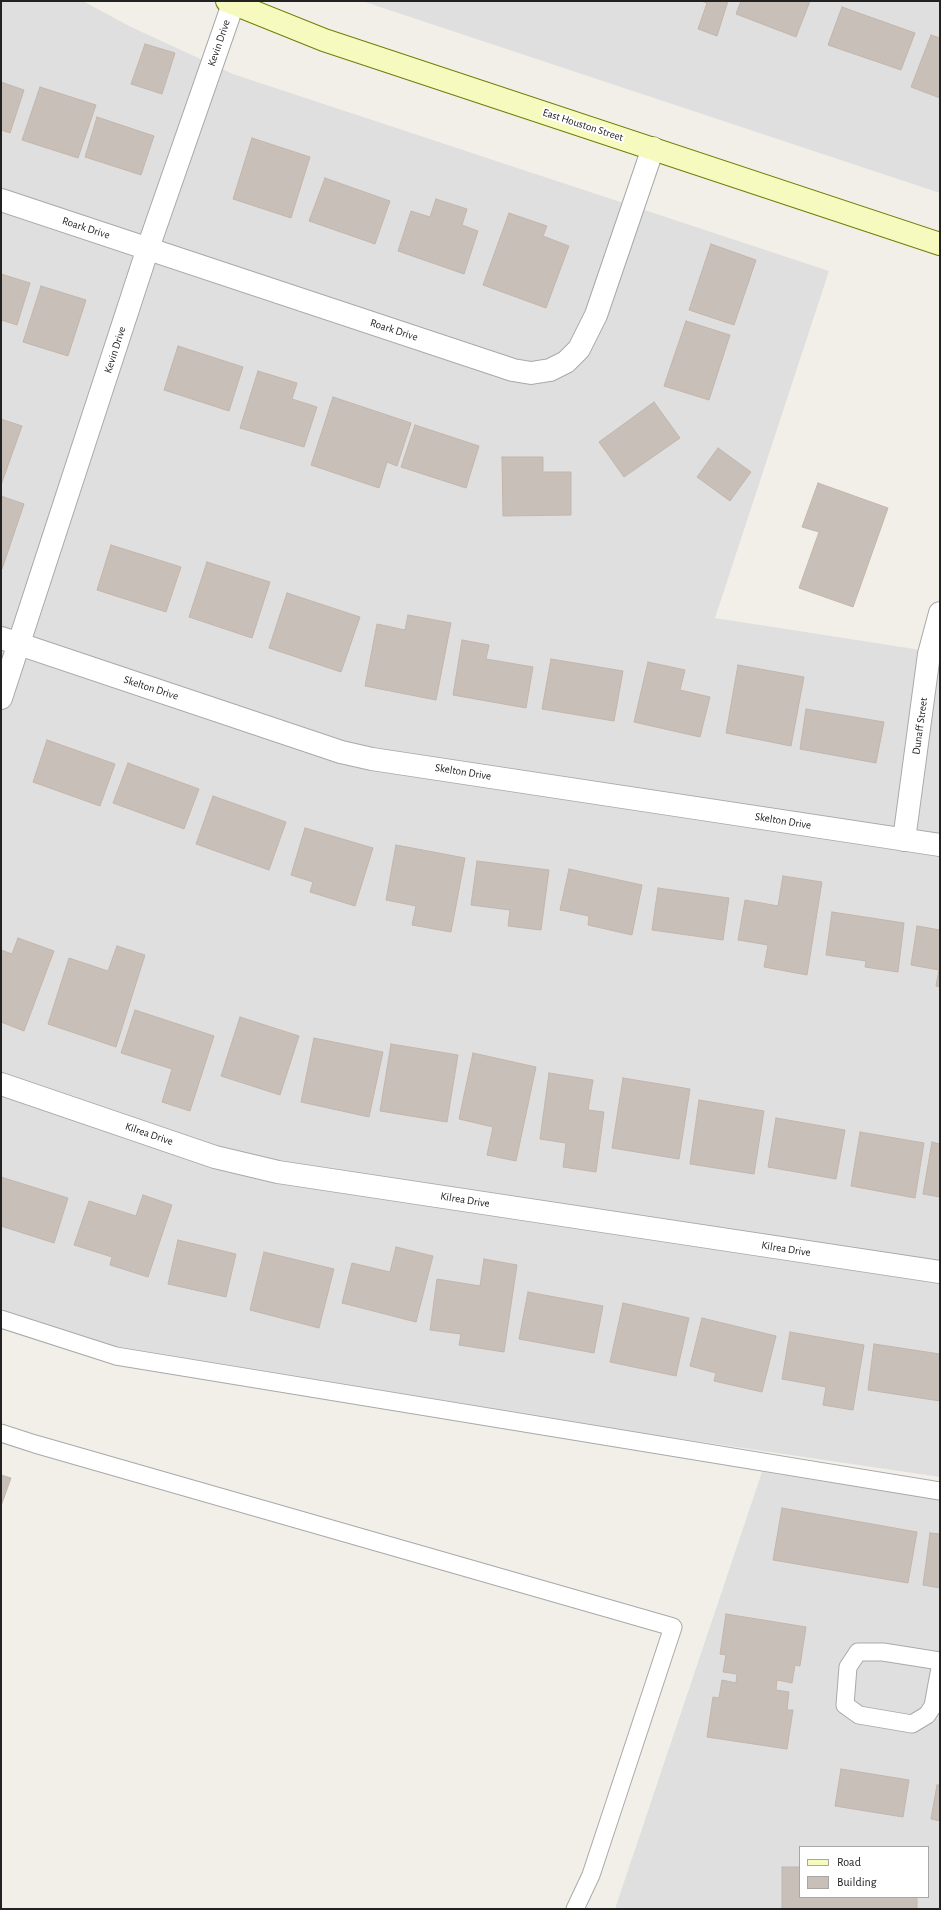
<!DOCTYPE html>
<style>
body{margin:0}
#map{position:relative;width:941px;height:1910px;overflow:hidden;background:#f2efe9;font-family:"Alegreya Sans",sans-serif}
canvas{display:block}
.frame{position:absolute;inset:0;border:2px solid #222;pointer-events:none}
.legend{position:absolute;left:799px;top:1846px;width:130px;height:52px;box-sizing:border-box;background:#fff;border:1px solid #a7a7a7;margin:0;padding:5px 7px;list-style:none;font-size:12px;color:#222}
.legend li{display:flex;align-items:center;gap:8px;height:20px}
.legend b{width:20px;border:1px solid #a7a7a7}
</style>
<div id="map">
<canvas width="941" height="1910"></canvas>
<div class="frame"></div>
<ul class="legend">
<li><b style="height:5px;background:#f7fabf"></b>Road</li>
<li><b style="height:11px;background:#c7bfb8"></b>Building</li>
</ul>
</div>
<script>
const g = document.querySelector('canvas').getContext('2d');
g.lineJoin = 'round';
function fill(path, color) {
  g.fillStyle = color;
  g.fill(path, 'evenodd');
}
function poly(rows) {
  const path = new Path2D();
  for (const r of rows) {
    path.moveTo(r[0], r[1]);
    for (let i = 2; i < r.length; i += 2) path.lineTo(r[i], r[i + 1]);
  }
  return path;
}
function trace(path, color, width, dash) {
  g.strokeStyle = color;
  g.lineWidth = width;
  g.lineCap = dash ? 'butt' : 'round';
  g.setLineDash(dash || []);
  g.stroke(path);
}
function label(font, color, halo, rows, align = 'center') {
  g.font = font + ' "Alegreya Sans",sans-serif';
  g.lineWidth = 4;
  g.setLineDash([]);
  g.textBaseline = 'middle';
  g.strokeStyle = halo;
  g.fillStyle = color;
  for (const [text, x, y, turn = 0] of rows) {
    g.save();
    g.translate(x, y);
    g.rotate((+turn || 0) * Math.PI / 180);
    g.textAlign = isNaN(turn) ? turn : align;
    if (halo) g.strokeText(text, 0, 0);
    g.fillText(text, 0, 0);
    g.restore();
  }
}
fill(poly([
 [1,1,83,1,129,26,233,74,829,271,715,618,940,653,940,1477,485,1410,118,1348,1,1309],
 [362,1,940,1,940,193],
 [762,1472,940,1500,940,1909,615,1909],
 [800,1847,928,1847,928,1897,800,1897]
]), '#e0dfdf');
const building = poly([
 [701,1,728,1,717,36,698,29,707,3,701,1],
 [741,1,810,1,796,37,736,14,741,1],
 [842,7,915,33,901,70,828,45,842,7],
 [931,35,940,38,940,98,911,87,931,35],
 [145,44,175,53,162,94,131,84,145,44],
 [1,82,24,90,10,133,1,130,1,82],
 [40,87,96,105,78,158,22,140,40,87],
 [97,117,154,136,141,175,85,157,97,117],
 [252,138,310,157,291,218,233,199,252,138],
 [325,178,390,201,375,244,309,221,325,178],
 [436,199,467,209,462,225,478,231,464,274,398,251,411,211,430,217,436,199],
 [509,213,547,226,543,236,569,246,546,308,483,285,509,213],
 [711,244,756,260,734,325,689,310,711,244],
 [1,274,30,283,17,325,1,320,1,274],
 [41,286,86,300,68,356,23,342,41,286],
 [686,321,730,335,709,400,664,386,686,321],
 [178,346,243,367,229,411,164,390,178,346],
 [258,371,297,383,292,399,317,407,304,447,240,428,258,371],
 [333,397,411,423,397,466,387,462,379,488,311,465,333,397],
 [654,402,680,438,624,477,599,442,654,402],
 [1,419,22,426,1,485,1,419],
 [415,425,479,446,466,488,401,467,415,425],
 [718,448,751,472,730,501,697,477,718,448],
 [502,457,543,457,543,472,571,472,571,515,503,516,502,457],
 [818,483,888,508,853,607,799,588,819,532,802,527,818,483],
 [1,496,24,504,2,569,1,569,1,496],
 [111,545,181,567,166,612,97,590,111,545],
 [207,562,270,582,252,638,189,617,207,562],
 [287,593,360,617,341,672,269,648,287,593],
 [408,615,451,623,436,700,365,686,377,624,405,630,408,615],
 [462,640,489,645,486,659,533,667,526,708,453,695,462,640],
 [551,659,623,671,614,721,542,709,551,659],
 [648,662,685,670,680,690,710,697,700,737,634,722,648,662],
 [738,665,804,677,791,746,726,733,738,665],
 [806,709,884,722,876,763,800,749,806,709],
 [47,740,115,764,100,806,33,782,47,740],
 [128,763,199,789,184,829,113,803,128,763],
 [213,796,286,822,269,870,196,844,213,796],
 [305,828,373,848,355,906,310,892,313,882,291,875,305,828],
 [396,845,465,858,451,932,412,925,416,906,386,900,396,845],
 [477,861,549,870,541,930,508,926,510,910,471,905,477,861],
 [569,869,642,885,632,935,588,925,589,916,560,910,569,869],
 [783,876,822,882,807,975,764,967,768,945,738,940,745,900,778,906,783,876],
 [658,888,729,898,723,940,652,930,658,888],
 [832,912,904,923,898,972,865,967,866,961,826,955,832,912],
 [917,926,940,930,940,987,936,986,939,970,911,965,917,926],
 [18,938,54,951,24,1031,1,1022,1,950,12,954,18,938],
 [117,946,145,955,116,1047,48,1024,69,958,108,971,117,946],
 [135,1010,214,1036,190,1111,162,1102,172,1069,121,1053,135,1010],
 [240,1017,299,1036,280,1095,221,1076,240,1017],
 [314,1038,383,1052,369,1117,301,1102,314,1038],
 [391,1044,458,1055,447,1122,380,1111,391,1044],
 [473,1053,536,1067,516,1161,487,1155,493,1127,459,1119,473,1053],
 [549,1073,593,1080,588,1110,604,1112,596,1172,563,1167,566,1143,540,1139,549,1073],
 [623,1078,690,1089,679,1159,612,1148,623,1078],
 [699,1100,764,1111,754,1174,690,1164,699,1100],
 [776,1118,845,1130,836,1179,768,1167,776,1118],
 [860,1132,924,1143,915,1198,851,1186,860,1132],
 [932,1142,940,1144,940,1197,923,1194,932,1142],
 [1,1177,68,1198,54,1243,1,1226,1,1177],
 [143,1195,172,1205,148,1277,110,1265,112,1257,74,1245,89,1201,136,1216,143,1195],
 [178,1240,236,1254,226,1297,168,1284,178,1240],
 [396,1247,433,1256,416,1322,342,1303,352,1263,390,1272,396,1247],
 [264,1252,334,1269,319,1328,250,1310,264,1252],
 [484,1259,517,1265,504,1352,459,1345,461,1334,430,1330,437,1279,480,1286,484,1259],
 [528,1292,603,1306,594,1353,519,1339,528,1292],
 [623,1303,689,1318,676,1376,610,1362,623,1303],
 [702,1318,776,1336,762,1392,714,1381,716,1373,690,1366,702,1318],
 [790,1332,864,1345,853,1410,823,1405,826,1387,782,1379,790,1332],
 [874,1344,940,1354,940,1401,868,1390,874,1344],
 [1,1475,11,1478,1,1506,1,1475],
 [782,1508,917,1532,908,1583,773,1560,782,1508],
 [930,1533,940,1534,940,1588,923,1585,930,1533],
 [726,1614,806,1627,800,1666,795,1665,792,1683,777,1680,776,1690,789,1692,787,1710,793,1710,787,1749,707,1737,713,1697,719,1698,722,1680,736,1683,737,1674,723,1672,726,1655,720,1654,726,1614],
 [841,1769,909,1780,903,1817,835,1806,841,1769],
 [937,1785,940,1785,940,1821,931,1819,937,1785],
 [782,1867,800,1867,800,1897,917,1897,917,1909,782,1909,782,1867]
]);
fill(building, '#c7bfb8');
trace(building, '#c4b6ab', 1);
const service = poly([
 [1,1319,116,1356,940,1491],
 [1,1433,35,1444,673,1627,591,1875,575,1909],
 [940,1661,883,1652,858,1652,848,1667,845,1705,859,1715,912,1724,927,1715,933,1706,940,1668]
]);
const minor = poly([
 [1,200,513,370,531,373,550,370,566,362,579,349,596,315,653,148],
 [1,638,341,752,372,759,940,845],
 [1,698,148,248,233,4],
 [904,840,929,654,940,613],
 [1,1084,215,1157,278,1172,940,1272]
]);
const secondary = poly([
 [227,1,324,40,940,244]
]);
trace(service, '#a9a9a9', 19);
trace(minor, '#a9a9a9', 24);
trace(secondary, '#707d05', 24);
trace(service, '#fff', 17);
trace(minor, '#fff', 22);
trace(secondary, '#f7fabf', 22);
label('11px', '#222', '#fff', [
 ["Kevin Drive",219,43,-71],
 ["East Houston Street",583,125,18],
 ["Roark Drive",86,228,18],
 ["Roark Drive",394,330,18],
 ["Kevin Drive",115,350,-72],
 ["Skelton Drive",151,688,18],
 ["Dunaff Street",920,726,-82],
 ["Skelton Drive",463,772,9],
 ["Skelton Drive",783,821,9],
 ["Kilrea Drive",149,1134,19],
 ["Kilrea Drive",465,1200,9],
 ["Kilrea Drive",786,1249,9]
]);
</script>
